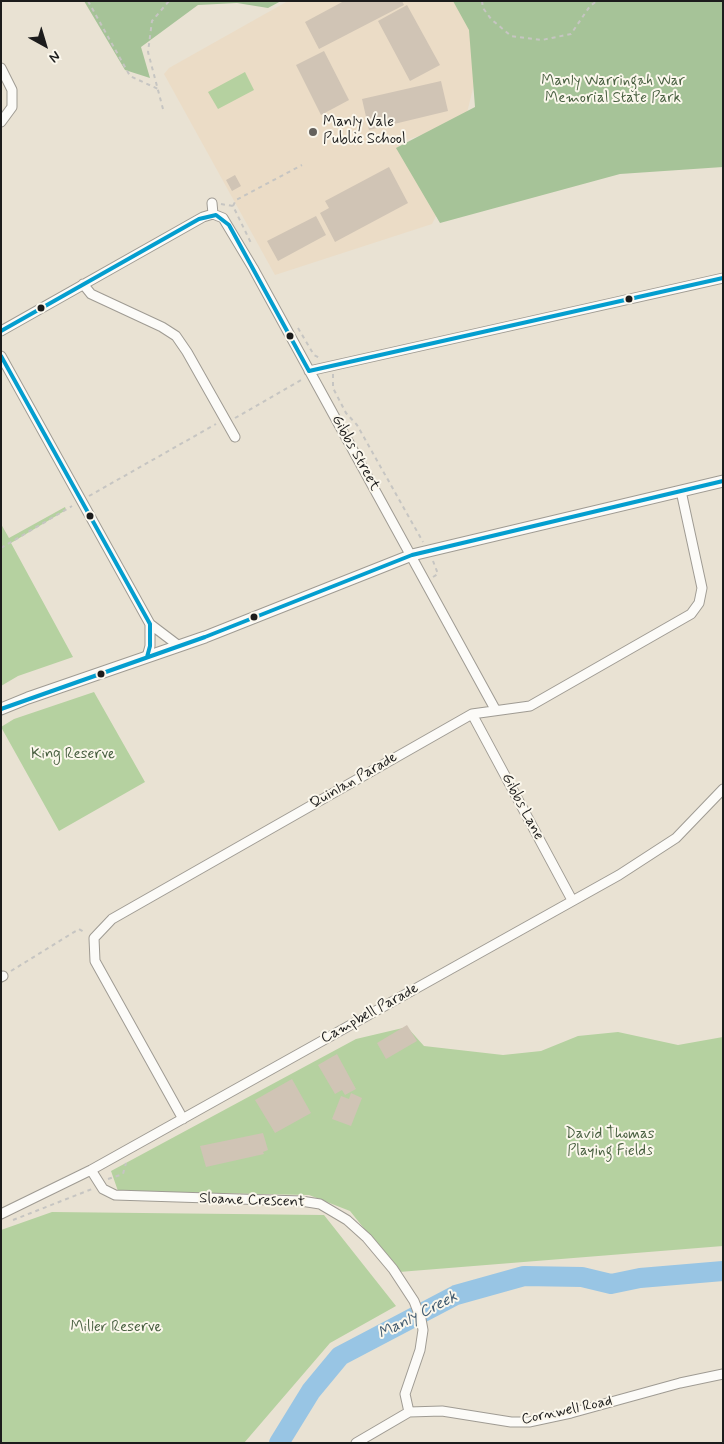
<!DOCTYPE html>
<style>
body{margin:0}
#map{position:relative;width:724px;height:1444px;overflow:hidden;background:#e9e2d3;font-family:Mynerve,sans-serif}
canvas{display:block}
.frame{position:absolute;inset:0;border:2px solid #1c1c1c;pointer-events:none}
.north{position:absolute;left:20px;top:20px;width:50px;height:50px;-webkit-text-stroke:4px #fbf7ec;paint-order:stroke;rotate:141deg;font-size:14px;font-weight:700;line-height:20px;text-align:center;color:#1c1c1c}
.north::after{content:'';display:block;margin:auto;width:18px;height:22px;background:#1c1c1c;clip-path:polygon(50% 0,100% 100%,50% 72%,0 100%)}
</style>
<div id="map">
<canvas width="724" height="1444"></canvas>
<div class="frame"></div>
<div class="north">N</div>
</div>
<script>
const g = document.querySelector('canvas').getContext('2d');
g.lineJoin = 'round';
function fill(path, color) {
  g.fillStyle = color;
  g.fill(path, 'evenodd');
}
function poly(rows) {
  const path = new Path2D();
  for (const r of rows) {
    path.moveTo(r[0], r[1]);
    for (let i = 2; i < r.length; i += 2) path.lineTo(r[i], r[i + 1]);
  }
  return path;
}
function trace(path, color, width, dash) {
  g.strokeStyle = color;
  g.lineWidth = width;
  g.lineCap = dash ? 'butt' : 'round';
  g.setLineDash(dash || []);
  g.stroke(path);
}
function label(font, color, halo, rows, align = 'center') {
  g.font = font + ' Mynerve,sans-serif';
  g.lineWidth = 4;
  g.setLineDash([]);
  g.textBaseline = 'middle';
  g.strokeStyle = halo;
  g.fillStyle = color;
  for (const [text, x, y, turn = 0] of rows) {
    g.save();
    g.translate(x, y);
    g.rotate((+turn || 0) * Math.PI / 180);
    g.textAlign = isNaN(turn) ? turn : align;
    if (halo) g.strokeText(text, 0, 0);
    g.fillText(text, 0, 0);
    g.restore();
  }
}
fill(poly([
 [288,1,465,1,485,39,465,121,397,143,443,202,432,224,275,275,164,74,169,68]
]), '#ebdcc6');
fill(poly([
 [245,72,254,90,218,109,208,92],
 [65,507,66,510,11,543,73,657,18,676,1,686,1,524,9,538],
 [94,692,145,782,59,831,1,727,14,719],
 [407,1027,424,1046,503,1055,541,1051,578,1036,618,1032,678,1045,723,1037,723,1246,399,1272,350,1211,309,1195,118,1191,111,1171,356,1039],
 [52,1212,324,1215,396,1306,330,1343,244,1443,1,1443,1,1230]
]), '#b5d1a0');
fill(poly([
 [84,1,281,1,268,8,237,3,198,5,141,47,150,78,125,70],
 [453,1,723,1,723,167,620,174,440,223,396,148,475,107,469,30]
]), '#a6c398');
trace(poly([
 [279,1443,311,1391,340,1356,456,1295,524,1276,582,1277,611,1284,640,1278,723,1271]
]), '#98c5e4', 20);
fill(poly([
 [344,1,402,1,404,5,319,49,305,22],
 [407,5,440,65,410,81,378,21],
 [324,51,349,100,321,115,296,65],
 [441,81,448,111,369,130,362,99],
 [389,167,408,203,335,242,320,213,329,208,325,201],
 [235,175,241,186,232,191,226,180],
 [316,216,326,235,278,261,267,241],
 [407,1025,417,1041,386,1059,377,1043],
 [337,1054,356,1089,345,1095,342,1090,335,1094,318,1065],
 [292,1079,311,1113,275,1133,255,1100],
 [351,1093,362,1098,351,1126,332,1119,341,1096,349,1099],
 [263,1133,268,1150,263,1152,264,1154,206,1167,200,1146]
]), '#d0c4b5');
const minor = poly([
 [1,68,12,90,12,107,1,122],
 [212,203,213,214],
 [83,284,91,294,162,327,176,336,187,352,235,437],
 [1,331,203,217,213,214,223,218,253,268,495,709],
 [1,356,150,624,179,646],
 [309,371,723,278],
 [147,657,150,646,150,624],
 [472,714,572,900],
 [1,977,3,976],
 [183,1119,95,961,94,938,112,919,472,714,530,706,691,614,699,603,702,588,681,491],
 [91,1170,103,1189,115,1195,301,1201,320,1204,347,1220,367,1238,393,1269,414,1301,421,1319,423,1330,420,1350,405,1394,409,1412],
 [1,1214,91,1170,619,875,676,838,723,789],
 [356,1443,409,1412,442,1411,511,1422,529,1422,571,1413,680,1383,723,1374]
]);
const tertiary = poly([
 [1,709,28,698,205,637,412,555,723,481]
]);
trace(minor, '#9f9b93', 11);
trace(tertiary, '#9f9b93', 13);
trace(poly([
 [88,1,130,76,158,89],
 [482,1,483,8,491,19,511,36,542,40,571,34,590,6,597,1],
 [163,109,148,52,152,21,169,1],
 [221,204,233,206,251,243],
 [233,206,236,200,302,165],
 [298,328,314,355,320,358],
 [333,374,333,388,346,413,357,425,423,542],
 [235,418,303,379],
 [89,496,216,424],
 [1,548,72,506],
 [433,577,438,574,433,561],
 [11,971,79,929,86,933],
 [108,1179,123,1174,126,1163],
 [13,1220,92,1189]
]), '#c6c5c2', 2, [4, 4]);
trace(minor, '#fcfbf8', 9);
trace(tertiary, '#fcfbf8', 11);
trace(poly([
 [1,331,199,219,216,215,229,225,309,371],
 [1,356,150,624,150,646,147,657],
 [309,371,723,278],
 [1,709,205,637,412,555,723,481]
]), '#049ecf', 4);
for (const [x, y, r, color] of [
 [313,132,5,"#64615c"],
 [629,299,4.5,"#1c1c1c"],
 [41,308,4.5,"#1c1c1c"],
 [290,336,4.5,"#1c1c1c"],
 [90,516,4.5,"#1c1c1c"],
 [254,617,4.5,"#1c1c1c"],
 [101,674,4.5,"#1c1c1c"]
]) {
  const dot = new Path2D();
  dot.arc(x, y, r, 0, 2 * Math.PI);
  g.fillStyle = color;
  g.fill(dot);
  trace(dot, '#fbf7ec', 2);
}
label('15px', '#485f40', '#fbf7ec', [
 ["Manly Warringah War",613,82],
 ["Memorial State Park",613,99],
 ["King Reserve",73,755],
 ["David Thomas",610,1135],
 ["Playing Fields",610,1152],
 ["Miller Reserve",116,1328]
]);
label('15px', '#1c1c1c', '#fbf7ec', [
 ["Manly Vale",323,123],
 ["Public School",323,140]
], 'left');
label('15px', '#1c1c1c', '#fbf7ec', [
 ["Gibbs Street",355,453,61],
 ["Quinlan Parade",354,781,-30],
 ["Gibbs Lane",522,807,62],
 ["Campbell Parade",370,1014,-29],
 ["Sloane Crescent",252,1201,2],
 ["Cornwell Road",567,1411,-12]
]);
label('italic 16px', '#405a6f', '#fbf7ec', [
 ["Manly Creek",418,1316,-27]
]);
</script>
